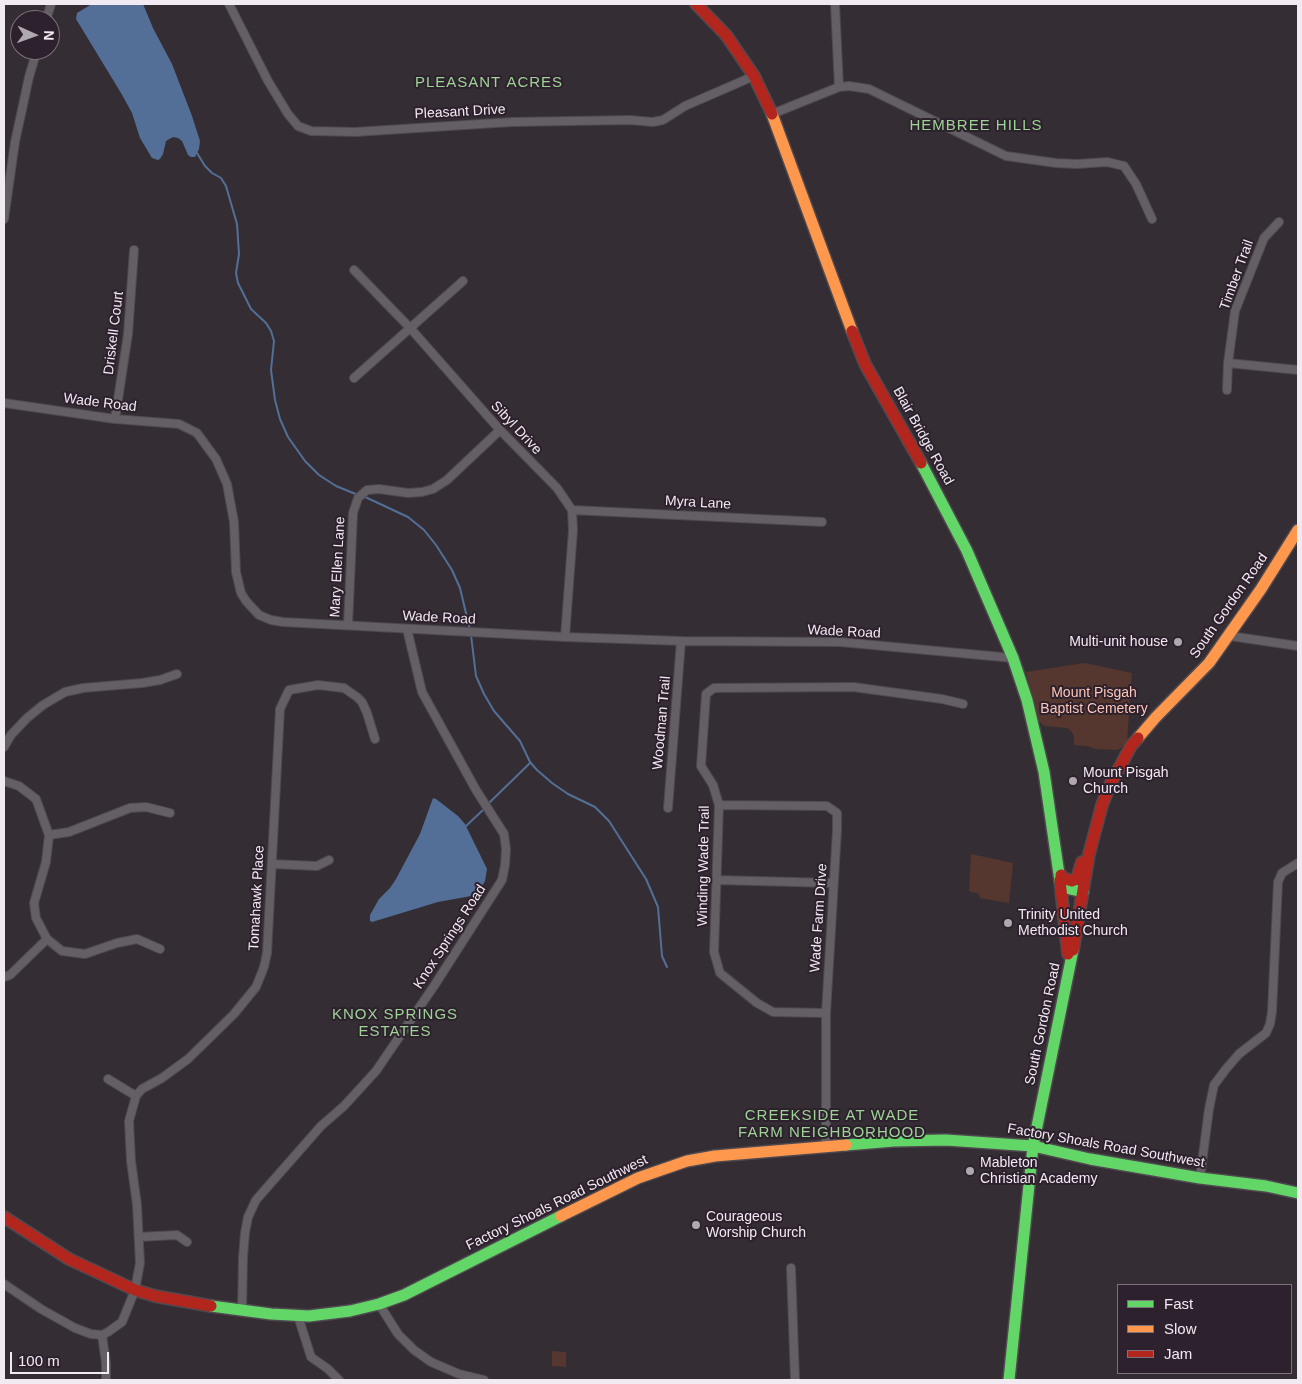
<!DOCTYPE html>
<style>
body{margin:0}
#map{position:relative;width:1302px;height:1384px;overflow:hidden;background:#342e34;font-family:Helvetica,sans-serif}
canvas{display:block}
.frame{position:absolute;inset:0;border:5px solid #f2eaf2;pointer-events:none}
.legend{position:absolute;left:1117px;top:1284px;width:175px;height:90px;box-sizing:border-box;background:#2d212d;border:1px solid #7c717c;margin:0;padding:6px 9px;list-style:none;font-size:15px;color:#f2eaf2}
.legend li{display:flex;align-items:center;gap:10px;height:25px}
.legend b{width:25px;border:1px solid #7c717c}
.north{position:absolute;left:10px;top:10px;width:50px;height:50px;box-sizing:border-box;background:#2d212d;border:1px solid #7c717c;border-radius:50%;rotate:92deg;font-size:14px;font-weight:700;line-height:20px;text-align:center;color:#f2eaf2}
.north::after{content:'';display:block;margin:auto;width:18px;height:22px;background:#b0a8b0;clip-path:polygon(50% 0,100% 100%,50% 72%,0 100%)}
.scale{position:absolute;left:10px;top:1352px;width:99px;height:22px;box-sizing:border-box;border:2px solid #f2eaf2;border-top:0;padding-left:6px;font-size:15px;line-height:18px;white-space:nowrap;color:#f2eaf2;-webkit-text-stroke:4px #2d212d;paint-order:stroke}
</style>
<div id="map">
<canvas width="1302" height="1384"></canvas>
<div class="frame"></div>
<ul class="legend">
<li><b style="height:6px;background:#63d668"></b>Fast</li>
<li><b style="height:6px;background:#ff974d"></b>Slow</li>
<li><b style="height:6px;background:#b3261e"></b>Jam</li>
</ul>
<div class="north">N</div>
<div class="scale">100 m</div>
</div>
<script>
const g = document.querySelector('canvas').getContext('2d');
g.lineJoin = 'round';
function fill(path, color) {
  g.fillStyle = color;
  g.fill(path, 'evenodd');
}
function poly(rows) {
  const path = new Path2D();
  for (const r of rows) {
    path.moveTo(r[0], r[1]);
    for (let i = 2; i < r.length; i += 2) path.lineTo(r[i], r[i + 1]);
  }
  return path;
}
function trace(path, color, width, dash) {
  g.strokeStyle = color;
  g.lineWidth = width;
  g.lineCap = dash ? 'butt' : 'round';
  g.setLineDash(dash || []);
  g.stroke(path);
}
function label(font, color, halo, rows, align = 'center') {
  g.font = font + ' Helvetica,sans-serif';
  g.lineWidth = 4;
  g.setLineDash([]);
  g.textBaseline = 'middle';
  g.strokeStyle = halo;
  g.fillStyle = color;
  for (const [text, x, y, turn = 0] of rows) {
    g.save();
    g.translate(x, y);
    g.rotate((+turn || 0) * Math.PI / 180);
    g.textAlign = isNaN(turn) ? turn : align;
    if (halo) g.strokeText(text, 0, 0);
    g.fillText(text, 0, 0);
    g.restore();
  }
}
fill(poly([
 [1085,663,1132,673,1127,741,1121,748,1117,750,1096,749,1087,746,1074,745,1074,736,1071,731,1067,728,1044,726,1039,721,1026,672],
 [971,854,1013,863,1009,903,980,898,979,894,969,891],
 [552,1351,566,1352,566,1367,552,1366]
]), '#55372f');
fill(poly([
 [92,4,143,4,153,28,172,64,192,116,200,141,199,149,195,157,191,157,188,155,182,141,178,138,173,137,166,141,163,154,160,159,158,160,152,158,140,138,132,113,121,93,76,19,77,13],
 [433,798,436,799,458,816,465,824,487,869,485,881,479,891,471,896,438,902,372,922,370,921,370,915,379,899,390,888,396,879,420,834]
]), '#536f97');
trace(poly([
 [197,153,205,166,212,173,221,178,226,186,237,224,239,254,236,273,238,283,251,309,266,323,271,331,274,341,271,370,275,400,280,419,288,437,305,461,319,475,336,486,358,495],
 [363,496,408,517,424,530,436,545,452,570,460,588,470,630],
 [471,635,476,676,484,694,494,711,520,741,530,762,537,770,552,783,568,794,595,807,609,821,646,879,658,907,662,956,667,967],
 [487,805,530,763],
 [466,826,484,809]
]), '#536f97', 2);
const street = poly([
 [229,4,268,81,288,114,298,126,311,131,355,132,512,122,630,120,653,122,663,120,685,106,754,76],
 [835,4,839,87],
 [46,20,51,4],
 [772,114,839,87,849,86,869,89,1006,156,1056,163,1077,164,1107,162,1124,166,1136,184,1152,219],
 [4,219,15,142,29,77,37,50],
 [354,270,411,329,500,430,557,488,572,510,573,530,565,637],
 [1228,363,1298,370],
 [354,378,463,281],
 [1227,390,1228,363,1235,311,1264,238,1279,222],
 [4,403,115,419,179,424,197,433,216,459,227,484,234,522,236,572,241,593,246,601,259,615,271,620,283,622,565,637,681,641,840,642,1013,658],
 [115,419,128,334,134,250],
 [572,510,822,522],
 [348,625,353,513,358,498,367,490,379,489,408,493,422,492,433,489,447,480,500,430],
 [1230,636,1298,646],
 [4,747,11,735,27,718,43,705,65,692,83,688,142,683,160,680,177,674],
 [4,781,19,786,36,799,49,835,46,862,34,903,36,918,47,939,62,951,85,954,117,943,137,939,160,949],
 [719,805,827,806,837,813,837,830,826,1013,826,1145],
 [668,808,681,641],
 [49,835,69,832,130,808,146,807,170,813],
 [272,864,317,866,329,860],
 [716,880,833,883],
 [4,977,10,975,47,939],
 [826,1013,773,1012,757,1003,720,973,714,952,719,805,713,785,701,766,706,694,714,688,853,687,942,699,963,704],
 [108,1079,136,1096],
 [1200,1178,1209,1109,1214,1085,1226,1069,1239,1054,1266,1033,1270,1024,1272,1012,1278,882,1282,873,1298,863],
 [139,1237,177,1235,187,1242],
 [791,1268,795,1380],
 [4,1284,41,1309,75,1328,91,1334,102,1335,108,1332,122,1322,135,1290,140,1263,137,1205,131,1161,129,1121,136,1096,142,1089,162,1078,188,1059,234,1014,256,987,264,967,267,953,280,709,289,690,318,685,344,688,357,697,362,702,367,713,375,739],
 [379,1304,398,1334,414,1350,431,1362,459,1374,484,1380],
 [242,1311,243,1257,245,1233,248,1217,256,1200,321,1126,344,1106,376,1071,434,986,502,880,505,865,506,849,504,834,476,790,422,692,407,629],
 [298,1316,311,1357,328,1369,339,1380],
 [102,1335,106,1363,106,1380]
]);
const fast = poly([
 [921,463,967,551,1013,658,1027,700,1044,772,1060,881,1066,888,1083,892],
 [846,1145,894,1141,946,1140,1033,1146,1090,1159,1200,1178,1266,1186,1298,1193],
 [211,1306,271,1314,309,1316,350,1311,379,1304,404,1295,561,1216],
 [1009,1380,1033,1146,1073,950]
]);
const slow = poly([
 [772,114,852,331],
 [1138,738,1156,717,1209,663,1261,589,1298,530],
 [561,1216,638,1178,687,1161,715,1156,846,1145]
]);
const jam = poly([
 [696,4,726,35,754,76,772,114],
 [852,331,865,364,921,463],
 [1061,875,1063,878,1072,881,1077,878,1082,862],
 [1060,880,1068,954],
 [1073,950,1089,854,1102,805,1109,787,1131,746,1138,738],
 [4,1217,69,1259,135,1290,155,1296,211,1306]
]);
trace(street, '#4f494f', 10);
trace(fast, '#4f494f', 14);
trace(slow, '#4f494f', 14);
trace(jam, '#4f494f', 14);
trace(street, '#645f64', 8);
trace(fast, '#63d668', 11);
trace(slow, '#ff974d', 11);
trace(jam, '#b3261e', 11);
for (const [x, y, r, color] of [
 [1178,642,5,"#b0a8b0"],
 [1073,781,5,"#b0a8b0"],
 [1008,923,5,"#b0a8b0"],
 [970,1171,5,"#b0a8b0"],
 [696,1225,5,"#b0a8b0"]
]) {
  const dot = new Path2D();
  dot.arc(x, y, r, 0, 2 * Math.PI);
  g.fillStyle = color;
  g.fill(dot);
  trace(dot, '#2d212d', 2);
}
label('14px', '#f2eaf2', '#2d212d', [
 ["Pleasant Drive",460,112,-3],
 ["Timber Trail",1237,275,-70],
 ["Driskell Court",114,333,-83],
 ["Wade Road",100,403,7],
 ["Sibyl Drive",516,428,47],
 ["Blair Bridge Road",923,436,61],
 ["Myra Lane",698,503,3],
 ["Mary Ellen Lane",338,567,-87],
 ["South Gordon Road",1229,606,-55],
 ["Wade Road",439,618,3],
 ["Wade Road",844,632,3],
 ["Woodman Trail",662,723,-85],
 ["Winding Wade Trail",704,866,-89],
 ["Tomahawk Place",257,898,-87],
 ["Wade Farm Drive",819,918,-86],
 ["Knox Springs Road",450,937,-57],
 ["South Gordon Road",1043,1024,-78],
 ["Factory Shoals Road Southwest",1106,1146,10],
 ["Factory Shoals Road Southwest",557,1203,-26]
]);
label('14px', '#f2eaf2', '#2d212d', [
 ["Multi-unit house",1168,642,"right"],
 ["Mount Pisgah",1083,773],
 ["Church",1083,789],
 ["Trinity United",1018,915],
 ["Methodist Church",1018,931],
 ["Mableton",980,1163],
 ["Christian Academy",980,1179],
 ["Courageous",706,1217],
 ["Worship Church",706,1233]
], 'left');
label('14px', '#fdc7b8', '#2d212d', [
 ["Mount Pisgah",1094,693],
 ["Baptist Cemetery",1094,709]
]);
g.letterSpacing = '1px';
label('15px', '#9ed396', '#2d212d', [
 ["PLEASANT ACRES",489,83],
 ["HEMBREE HILLS",976,126],
 ["KNOX SPRINGS",395,1015],
 ["ESTATES",395,1032],
 ["CREEKSIDE AT WADE",832,1116],
 ["FARM NEIGHBORHOOD",832,1133]
]);
g.letterSpacing = '0px';
</script>
